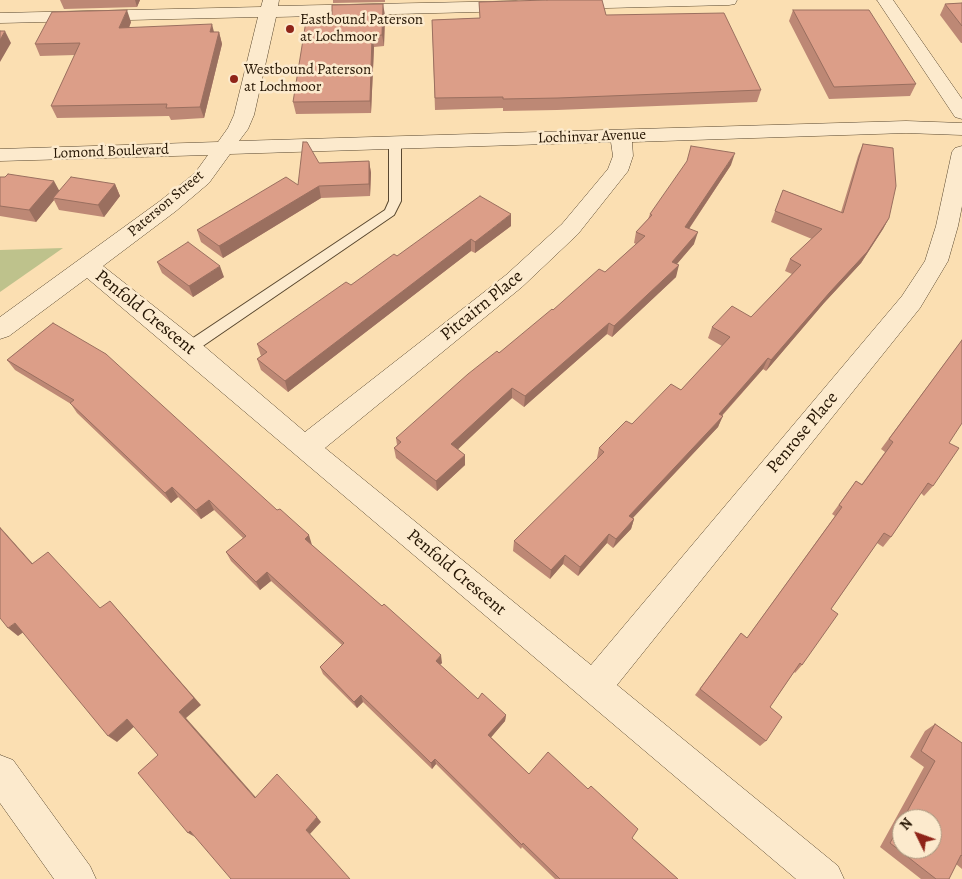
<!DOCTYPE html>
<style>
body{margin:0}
#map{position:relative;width:962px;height:879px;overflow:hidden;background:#fbdfb2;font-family:Alegreya,serif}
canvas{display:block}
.north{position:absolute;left:892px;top:809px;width:50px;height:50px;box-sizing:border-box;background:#fceacd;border:1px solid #a6957c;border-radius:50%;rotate:312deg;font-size:14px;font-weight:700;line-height:20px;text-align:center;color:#251503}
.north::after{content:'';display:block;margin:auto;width:18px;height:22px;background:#8f2418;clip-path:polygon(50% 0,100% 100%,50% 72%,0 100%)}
</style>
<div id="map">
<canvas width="962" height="879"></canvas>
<div class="north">N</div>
</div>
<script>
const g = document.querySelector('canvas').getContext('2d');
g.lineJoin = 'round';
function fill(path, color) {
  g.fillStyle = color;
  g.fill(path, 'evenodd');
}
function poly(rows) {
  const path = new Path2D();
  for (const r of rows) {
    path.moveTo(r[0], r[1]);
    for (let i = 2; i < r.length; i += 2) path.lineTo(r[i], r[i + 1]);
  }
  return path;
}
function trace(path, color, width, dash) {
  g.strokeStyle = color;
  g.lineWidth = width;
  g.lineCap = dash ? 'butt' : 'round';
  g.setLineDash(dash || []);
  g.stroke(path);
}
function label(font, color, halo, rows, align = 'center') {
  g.font = font + ' Alegreya,serif';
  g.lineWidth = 5;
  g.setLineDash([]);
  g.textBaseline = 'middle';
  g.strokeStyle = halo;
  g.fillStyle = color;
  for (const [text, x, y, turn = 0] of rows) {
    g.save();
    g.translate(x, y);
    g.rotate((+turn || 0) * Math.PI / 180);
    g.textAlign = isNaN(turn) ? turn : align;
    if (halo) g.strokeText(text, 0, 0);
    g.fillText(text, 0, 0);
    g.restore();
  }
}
fill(poly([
 [63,248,0,292,0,250]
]), '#bec28c');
const service = poly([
 [395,139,401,142,401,201,394,215,194,352,189,353,184,352,182,348,184,344,385,210,389,201,389,142,395,139]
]);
const minor = poly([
 [263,0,279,0,278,6,516,1,522,2,524,6,522,10,516,11,276,17,254,115,248,129,239,141,906,121,962,123,962,135,906,133,632,142,633,156,628,171,578,234,522,287,325,448,591,665,902,296,925,261,936,226,952,152,955,148,962,146,962,206,958,226,948,261,920,308,617,685,838,866,844,879,796,879,87,278,9,336,0,339,0,317,160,201,195,173,208,155,0,161,0,149,218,142,228,128,234,115,258,17,0,23,0,13,261,7,263,0],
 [611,142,613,156,608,169,562,224,506,275,305,432,198,341,103,266,176,211,209,183,230,154,611,142],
 [560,0,737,0,735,4,729,5,566,9,560,8,558,4,560,0],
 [877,0,893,0,962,99,962,119,955,117,877,0],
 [0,755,13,760,90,866,96,879,54,879,0,803,0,755]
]);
trace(service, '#5a482f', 2);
trace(minor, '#5a482f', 1);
fill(service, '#fceacd');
fill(minor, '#fceacd');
fill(poly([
 [60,0,140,0,137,7,64,9],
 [333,0,385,0,385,2,333,3],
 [479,2,606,15,761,90,757,102,557,110,503,111,503,108,435,110,432,20,480,18],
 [962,3,962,43,961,43,940,15,945,4],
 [793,10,916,84,910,96,829,99,789,21],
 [385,15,384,46,374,47,371,113,296,114,293,102,332,20],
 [131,22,129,28,219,32,222,44,204,118,171,120,169,116,57,118,51,106,75,55,40,56,35,44],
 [863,144,889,218,883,229,861,263,824,303,766,371,763,369,722,416,718,427,633,518,634,519,631,529,613,548,607,543,578,576,563,564,550,579,513,551,514,541,598,459,597,458,599,448,681,390,722,346,708,338,712,327,751,317,792,274,785,271,790,259,812,239,771,222,783,190,841,212,858,156],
 [369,161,371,173,370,196,321,198,223,258,201,242,197,230,298,185,319,163],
 [731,165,689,229,694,244,677,264,676,277,612,337,607,334,524,407,512,398,457,449,465,465,437,491,396,458,394,448,397,445,396,438,499,353,553,310,605,272,636,244,634,243,636,232,648,219,650,214],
 [0,177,60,191,115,184,120,196,104,217,59,210,54,200,36,222,0,216],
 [511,226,475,253,471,251,288,392,261,370,257,359,261,356,257,344,397,256],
 [157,262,224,277,193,297,162,273],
 [53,323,312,545,442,663,440,665,478,699,506,715,505,721,491,737,529,774,632,838,678,879,555,879,522,847,521,849,436,764,432,769,363,702,357,708,323,674,320,667,342,645,271,581,260,590,231,561,226,552,243,538,214,510,201,519,178,497,171,503,77,413,71,404,15,370,7,360],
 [962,340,949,443,933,486,924,496,921,493,891,537,883,547,877,543,831,609,802,665,795,673,794,672,770,707,766,741,760,746,695,695,741,633,747,638,835,516,832,514,856,481,862,484,885,452,881,449],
 [935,724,962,743,962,869,956,864,949,879,921,879,880,847,924,767,910,757,925,731],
 [902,819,932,819,902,849]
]), '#bd8875');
fill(poly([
 [135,0,140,0,137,7],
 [383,4,385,15,384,46,382,35],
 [127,10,131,22,124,40,119,28],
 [212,24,215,36,210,32],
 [5,31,11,43,0,62,0,40],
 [219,32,222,44,204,118,200,107],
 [372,36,374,47,371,113,370,101],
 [735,153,731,165,682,239,685,227],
 [369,161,371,173,370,196,369,184],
 [54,181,60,192,53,198,54,200,36,222,29,210],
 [115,184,120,196,104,217,98,205],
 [319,186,321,198,223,258,219,246],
 [511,214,511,226,475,253,475,242],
 [889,218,883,229,861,263,824,303,766,371,771,360],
 [698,232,694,244,669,273,672,262],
 [471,239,471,251,288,392,285,381],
 [679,265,676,277,612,337,614,326],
 [220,266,224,277,193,297,189,286],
 [609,323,607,334,524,407,525,396],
 [768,358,763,369,714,424,719,414],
 [512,388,512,398,452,455,451,444],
 [723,416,718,427,626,525,629,516],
 [465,455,465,465,437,491,436,481],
 [172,487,178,497,171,503,165,493],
 [209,500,214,510,201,519,196,510],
 [634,519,631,529,613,548,616,539],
 [0,527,41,573,32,564,0,528],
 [609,534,607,543,578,576,580,567],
 [309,535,312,545,308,548,305,539],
 [565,555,563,564,550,579,551,570],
 [267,572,271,581,260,590,256,582],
 [110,601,201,705,186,718,260,802,255,798,179,712],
 [15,623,25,631,18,636,8,628],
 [441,655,442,663,436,668,436,661],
 [361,695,363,702,357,708,354,702],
 [506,715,505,721,488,741,488,735],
 [127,719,136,725,117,742,108,736],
 [435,759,436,764,432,769,431,763],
 [317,817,321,822,310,834,351,879,306,830],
 [190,831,195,837,188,833]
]), '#9a6f5f');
const building = poly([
 [547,0,602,0,606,15,724,13,761,90,558,98,503,99,503,97,435,98,432,20,480,18,479,2,547,0],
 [962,3,962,26,945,4,962,3],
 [383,4,382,35,372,36,370,101,293,102,306,21,332,20,332,5,383,4],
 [127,10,119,28,212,24,210,32,219,32,200,107,166,108,167,104,51,106,80,43,35,44,52,12,127,10],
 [793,10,869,10,916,84,834,87,793,10],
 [0,31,5,31,0,40,0,31],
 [303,142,307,142,319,163,369,161,369,184,319,186,219,246,197,230,286,177,298,185,303,142],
 [863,144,893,148,896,186,889,218,867,252,830,292,771,360,768,358,719,414,723,416,629,516,634,519,616,539,609,534,580,567,565,555,551,570,514,541,604,452,599,448,626,421,632,424,671,384,681,390,730,337,712,327,732,306,751,317,801,265,790,259,822,229,775,211,783,190,843,213,863,144],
 [691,146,735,153,685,227,698,232,672,262,679,265,614,326,609,323,525,396,512,388,451,444,465,455,436,481,394,448,401,442,396,438,468,374,497,351,499,353,552,309,553,310,599,269,605,272,645,236,636,232,652,215,650,214,687,161,691,146],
 [8,174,54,181,29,210,0,206,0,177,5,177,8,174],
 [71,177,115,184,98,205,53,198,71,177],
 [480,196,511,214,475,242,471,239,285,381,257,359,267,352,257,344,346,282,351,285,394,254,397,256,480,196],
 [188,242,220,266,189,286,157,262,188,242],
 [53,323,106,354,277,510,280,509,309,535,305,539,382,606,384,604,441,655,436,661,478,699,482,693,506,715,488,735,529,774,548,752,588,789,591,786,638,829,632,838,678,879,560,879,523,843,522,845,435,759,431,763,361,695,354,702,320,667,344,643,267,572,256,582,226,552,246,536,209,500,196,510,172,487,165,493,70,403,74,400,7,360,53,323],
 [962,340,962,423,949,443,959,448,933,486,928,483,891,537,884,533,831,609,838,614,802,665,800,663,770,707,782,717,766,741,700,689,741,633,747,638,842,507,839,505,856,481,862,485,893,442,889,439,962,340],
 [0,528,32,564,48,552,100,608,110,601,194,698,179,712,255,798,277,774,317,817,306,830,350,879,231,879,190,831,188,833,138,773,158,755,127,719,108,736,15,623,8,628,0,618,0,528],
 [935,724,962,743,962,856,961,855,949,879,936,879,890,843,902,821,902,849,932,849,932,819,903,819,935,761,921,751,935,724]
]);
fill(building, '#dc9e88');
trace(building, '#9a6f5f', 1);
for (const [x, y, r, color] of [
 [290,29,5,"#8f2418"],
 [234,79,5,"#8f2418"]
]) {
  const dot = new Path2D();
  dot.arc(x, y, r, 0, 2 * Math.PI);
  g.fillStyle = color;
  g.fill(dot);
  trace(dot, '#fceacd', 2);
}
label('15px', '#251503', '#fceacd', [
 ["Eastbound Paterson",300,20],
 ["at Lochmoor",300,37],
 ["Westbound Paterson",244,70],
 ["at Lochmoor",244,87]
], 'left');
label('15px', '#251503', '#fceacd', [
 ["Lochinvar Avenue",592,137,-2],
 ["Lomond Boulevard",111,152,-2],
 ["Paterson Street",166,204,-40]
]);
label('18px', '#251503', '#fceacd', [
 ["Pitcairn Place",482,306,-39],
 ["Penfold Crescent",145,313,39],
 ["Penrose Place",803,433,-50],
 ["Penfold Crescent",456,573,40]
]);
</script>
